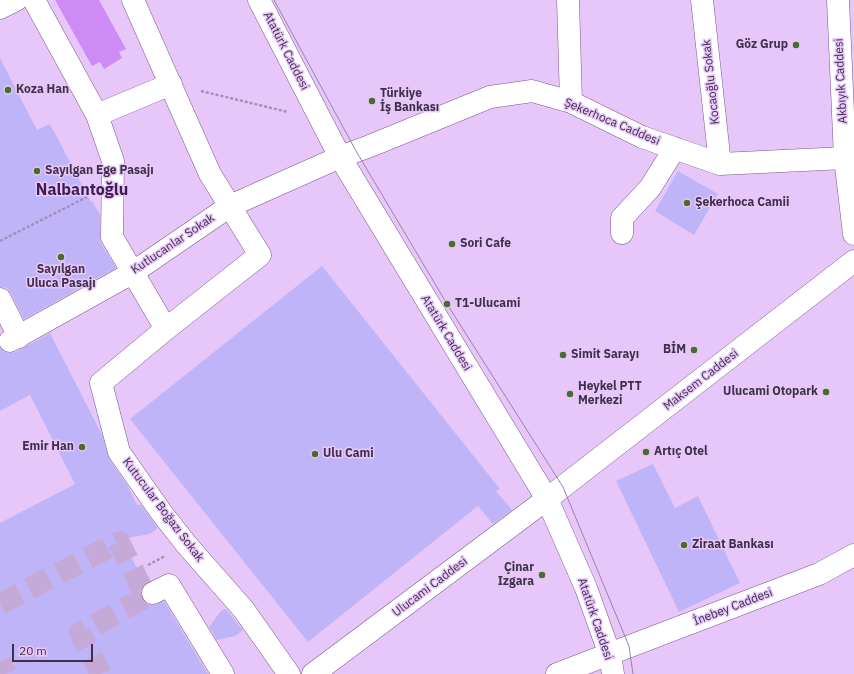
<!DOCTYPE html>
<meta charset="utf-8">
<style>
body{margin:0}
#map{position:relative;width:854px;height:674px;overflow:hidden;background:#e7c7fa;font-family:"IBM Plex Sans",sans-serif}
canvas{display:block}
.scale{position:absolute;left:12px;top:644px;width:81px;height:18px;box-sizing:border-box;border:2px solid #3f3049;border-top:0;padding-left:5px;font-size:12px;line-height:14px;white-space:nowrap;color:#3f3049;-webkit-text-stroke:3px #e7c7fa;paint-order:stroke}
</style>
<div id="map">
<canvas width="854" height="674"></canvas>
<div class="scale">20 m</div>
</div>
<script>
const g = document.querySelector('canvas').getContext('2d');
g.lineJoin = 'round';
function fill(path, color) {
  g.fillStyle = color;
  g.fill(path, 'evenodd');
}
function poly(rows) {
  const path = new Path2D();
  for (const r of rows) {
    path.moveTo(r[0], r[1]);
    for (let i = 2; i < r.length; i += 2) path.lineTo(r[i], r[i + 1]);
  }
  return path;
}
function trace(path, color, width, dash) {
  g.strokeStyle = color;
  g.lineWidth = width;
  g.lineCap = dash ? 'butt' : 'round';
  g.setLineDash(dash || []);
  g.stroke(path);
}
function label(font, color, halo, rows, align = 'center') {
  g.font = font + ' "IBM Plex Sans",sans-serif';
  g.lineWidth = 3;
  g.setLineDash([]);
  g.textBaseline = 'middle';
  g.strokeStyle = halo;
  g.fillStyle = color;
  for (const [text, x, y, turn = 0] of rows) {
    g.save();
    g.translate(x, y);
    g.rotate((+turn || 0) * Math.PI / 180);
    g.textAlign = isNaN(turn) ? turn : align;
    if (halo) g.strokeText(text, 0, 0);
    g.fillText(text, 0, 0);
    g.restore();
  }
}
fill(poly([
 [55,0,99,0,126,49,119,52,122,58,104,69,100,62,92,66]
]), '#cf8bf5');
fill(poly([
 [0,58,37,130,50,124,91,202,92,201,100,215,100,237,101,243,116,268,24,319,11,293,7,288,0,287],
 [678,171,718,194,694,235,655,211],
 [322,266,500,489,496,491,512,510,493,524,478,506,308,642,130,419],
 [50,333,102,435,109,459,127,485,137,505,141,505,158,528,150,534,122,539,145,584,142,586,141,592,142,598,146,603,152,605,164,601,208,674,0,674,0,523,75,484,30,395,0,411,0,348,4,352,9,353,16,352],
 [653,464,675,508,698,496,740,583,679,612,616,481],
 [224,609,226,609,243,630,235,636,217,640,209,627,220,612]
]), '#c0b4f9');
trace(poly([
 [0,604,119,542,146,597,80,633,101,674],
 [0,662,6,674]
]), '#c5a9d7', 22, [22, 11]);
const street = poly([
 [34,0,97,115,113,161,112,237,166,329,101,383,119,452,161,512,186,544,244,610,289,674],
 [133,0,210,174,260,255,166,329],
 [568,0,571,102],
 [702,0,720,164],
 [0,8,16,0],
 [97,115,171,84],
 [622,233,622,218,650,188,675,148],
 [0,299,19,337],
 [10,341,132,273,230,206,340,157,370,146,490,97,532,91,571,102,642,137,720,164,845,158],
 [153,593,169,585,223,674],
 [313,674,547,499],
 [557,674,819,574,854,555]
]);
const secondary = poly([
 [838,0,845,158,854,234],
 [547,499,854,261]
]);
const primary = poly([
 [259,0,340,157,547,499,586,588,610,655,613,674]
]);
trace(street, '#7a568e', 23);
trace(secondary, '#7a568e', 23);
trace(primary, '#7a568e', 23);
trace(poly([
 [201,91,288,112],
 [0,241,87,197],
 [148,565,165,556]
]), '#a78eb7', 2.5, [3, 2]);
trace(street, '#fff', 22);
trace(secondary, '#fff', 22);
trace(primary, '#fff', 22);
trace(poly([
 [274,0,356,151,447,304,563,487,629,646,633,674]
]), '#9a82a9', 1);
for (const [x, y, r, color] of [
 [796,45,4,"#486d27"],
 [8,90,4,"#486d27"],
 [372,101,4,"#486d27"],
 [37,171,4,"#486d27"],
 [687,203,4,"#486d27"],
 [452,244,4,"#486d27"],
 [61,257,4,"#486d27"],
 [447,304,4,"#486d27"],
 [694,350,4,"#486d27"],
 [563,355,4,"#486d27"],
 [826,392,4,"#486d27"],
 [570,394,4,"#486d27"],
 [82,447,4,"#486d27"],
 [646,452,4,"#486d27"],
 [315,454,4,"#486d27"],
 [684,545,4,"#486d27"],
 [542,575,4,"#486d27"]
]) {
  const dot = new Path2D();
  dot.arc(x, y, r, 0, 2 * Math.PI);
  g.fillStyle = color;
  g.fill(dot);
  trace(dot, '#e7c7fa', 1.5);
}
label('bold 12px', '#3f3049', '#e7c7fa', [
 ["Göz Grup",788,45,"right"],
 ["Koza Han",16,90],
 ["Türkiye",380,94],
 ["İş Bankası",380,108],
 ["Sayılgan Ege Pasajı",45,171],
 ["Şekerhoca Camii",695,203],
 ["Sori Cafe",460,244],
 ["Sayılgan",61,270,"center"],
 ["Uluca Pasajı",61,284,"center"],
 ["T1-Ulucami",455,304],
 ["BİM",686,350,"right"],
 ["Simit Sarayı",571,355],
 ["Heykel PTT",578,387],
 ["Merkezi",578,401],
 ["Ulucami Otopark",818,392,"right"],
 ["Emir Han",74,447,"right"],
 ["Artıç Otel",654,452],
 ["Ulu Cami",323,454],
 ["Ziraat Bankası",692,545],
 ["Çinar",534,568,"right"],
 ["Izgara",534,582,"right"]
], 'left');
label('12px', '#3f3049', '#e7c7fa', [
 ["Atatürk Caddesi",286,51,63],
 ["Akbıyık Caddesi",841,81,-93],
 ["Kocaoğlu Sokak",711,82,-96],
 ["Şekerhoca Caddesi",612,122,23],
 ["Kutlucanlar Sokak",173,244,-34],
 ["Atatürk Caddesi",446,333,59],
 ["Maksem Caddesi",701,380,-38],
 ["Kutucular Boğazı Sokak",163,510,53],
 ["Ulucami Caddesi",430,587,-37],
 ["İnebey Caddesi",733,607,-21],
 ["Atatürk Caddesi",595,619,71]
]);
label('bold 16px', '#3e1c4f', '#e7c7fa', [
 ["Nalbantoğlu",82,190]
]);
</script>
